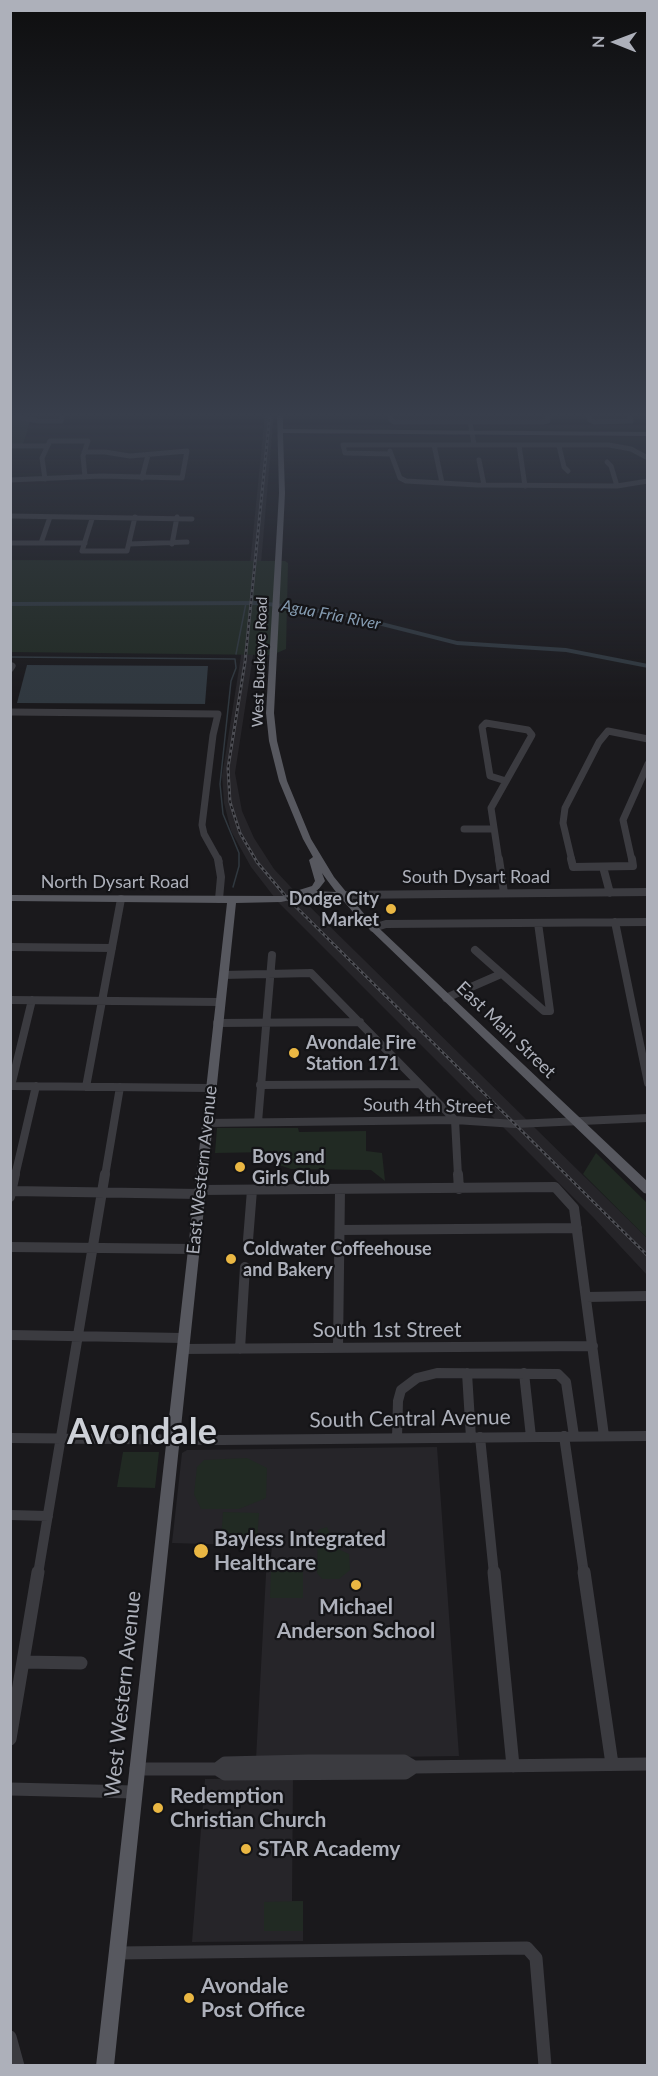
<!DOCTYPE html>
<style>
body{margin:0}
#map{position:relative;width:658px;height:2076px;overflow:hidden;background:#1a191c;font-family:Lato,sans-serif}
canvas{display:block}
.frame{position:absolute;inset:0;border:12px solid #adb0ba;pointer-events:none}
.north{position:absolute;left:586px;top:12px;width:60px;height:60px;-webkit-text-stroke:4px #141417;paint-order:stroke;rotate:271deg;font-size:16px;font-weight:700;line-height:24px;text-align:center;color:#adb0ba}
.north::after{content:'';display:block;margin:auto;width:21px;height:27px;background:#adb0ba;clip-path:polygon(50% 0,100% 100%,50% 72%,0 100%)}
</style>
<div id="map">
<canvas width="658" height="2076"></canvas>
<div class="frame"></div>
<div class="north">N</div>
</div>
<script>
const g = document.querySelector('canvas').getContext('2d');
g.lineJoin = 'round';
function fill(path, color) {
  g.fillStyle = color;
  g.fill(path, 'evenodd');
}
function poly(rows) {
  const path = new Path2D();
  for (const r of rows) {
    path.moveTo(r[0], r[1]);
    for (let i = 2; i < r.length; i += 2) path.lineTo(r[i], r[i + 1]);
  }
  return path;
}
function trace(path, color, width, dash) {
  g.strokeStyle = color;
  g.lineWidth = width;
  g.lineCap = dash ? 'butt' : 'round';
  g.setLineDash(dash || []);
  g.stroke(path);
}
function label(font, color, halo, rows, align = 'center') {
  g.font = font + ' Lato,sans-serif';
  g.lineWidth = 4.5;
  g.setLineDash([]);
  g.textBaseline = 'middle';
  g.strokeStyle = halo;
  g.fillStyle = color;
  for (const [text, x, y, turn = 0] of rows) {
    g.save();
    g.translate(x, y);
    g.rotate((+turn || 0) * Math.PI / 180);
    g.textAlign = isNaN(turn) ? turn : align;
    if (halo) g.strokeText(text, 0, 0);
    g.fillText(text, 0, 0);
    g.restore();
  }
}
fill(poly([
 [265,413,265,416,266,413,274,413,253,656,235,773,242,811,254,838,274,869,302,899,647,1238,647,1275,593,1217,278,902,251,867,231,831,224,803,222,776,241,656],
 [437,1447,459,1756,256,1759,267,1556,271,1556,272,1546,172,1543,182,1453,187,1450],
 [293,1778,292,1901,303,1901,303,1941,192,1942,205,1779]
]), '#262529');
fill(poly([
 [10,418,30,421,23,445,11,445],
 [11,560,285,561,288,563,286,649,272,655,11,652],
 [217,1128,298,1128,299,1132,366,1131,366,1151,382,1153,385,1181,371,1170,291,1169,279,1165,277,1153,271,1152,215,1153],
 [596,1153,647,1203,647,1238,583,1174],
 [123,1452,159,1452,155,1488,117,1487],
 [247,1458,267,1468,266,1498,239,1509,201,1509,194,1494,197,1467,204,1460],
 [223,1512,259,1513,257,1541,221,1540],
 [327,1527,336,1548,349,1554,350,1570,339,1579,322,1579,317,1573,318,1530],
 [303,1570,303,1598,270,1598,271,1571],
 [303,1901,303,1931,264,1931,264,1902]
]), '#212a23');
fill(poly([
 [27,665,208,666,205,704,17,703]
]), '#30383f');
trace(poly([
 [236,654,246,603],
 [10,657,235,659],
 [233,887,239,866,239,853,223,814,220,784,231,681,236,668,235,659]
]), '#30383f', 1.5);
fill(poly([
 [261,601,342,612,457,641,566,648,648,664,648,668,566,652,457,645,342,616,261,605,10,606,10,602,261,601]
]), '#30383f');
trace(poly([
 [103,413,117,413],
 [390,413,391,420,394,422,543,422,548,421,547,413],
 [588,413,590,420,594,422,631,421,629,413],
 [10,416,39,421,61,421,64,413],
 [470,422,474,444],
 [434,445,442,483],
 [519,445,525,486],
 [10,446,46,446],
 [559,446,564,467,568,471],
 [390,451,400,478,406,481,477,485,617,486,648,481],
 [391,454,345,453,343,445,609,445,631,449,648,458],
 [479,460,484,485],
 [607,462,611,466,617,486],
 [142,478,148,455],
 [45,479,42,458,50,441,88,441,83,456,85,477],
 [10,480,101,476,182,478,187,451,130,456,105,452,84,452],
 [10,516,192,519],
 [92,519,82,551,127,551,135,517],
 [10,543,85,543],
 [41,543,50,517],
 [129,544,187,542],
 [172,544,177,517]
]), '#3b3b40', 5);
trace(poly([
 [10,669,12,666],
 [10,712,218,714,213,735,202,825,204,834,219,861],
 [464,829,494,829],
 [499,861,491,808,532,735,528,730,486,723,482,727,490,776,506,781],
 [572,861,563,823,565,808,599,742,608,731,648,739],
 [632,861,623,820,648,764]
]), '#3b3b40', 7);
trace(poly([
 [218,859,221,877,219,899],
 [499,859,504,893],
 [571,859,573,867,633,866,632,859],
 [603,867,610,893],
 [343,895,648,892],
 [615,922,648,1083],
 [373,928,386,924,648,922],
 [10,947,112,948],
 [475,950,544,1011,550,1011,538,923],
 [223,975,311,973,455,1120,458,1176],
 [446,998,501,974],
 [10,1000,220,1002],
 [32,1000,11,1086,210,1088],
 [217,1023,360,1022],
 [260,1085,419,1084],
 [86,1087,121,899],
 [258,1122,272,955],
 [206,1123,455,1120,515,1124,648,1118],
 [15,1176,36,1086],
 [105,1176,120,1087]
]), '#3b3b40', 8);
trace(poly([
 [458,1174,459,1189],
 [200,1190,555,1187,574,1208,604,1436],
 [12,1191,199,1194],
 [10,1197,15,1174],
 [340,1230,577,1228],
 [248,1240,252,1190],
 [10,1247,193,1249],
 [586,1297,648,1296],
 [10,1335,183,1338],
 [338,1348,340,1190],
 [182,1349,593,1346],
 [240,1349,245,1267],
 [467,1373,471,1438],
 [524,1373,531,1437],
 [564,1436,584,1574],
 [480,1437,494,1574],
 [10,1438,222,1440,648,1436],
 [397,1438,398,1401,401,1390,417,1378,437,1373,558,1374,566,1382,574,1436],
 [10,1515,48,1516],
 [38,1574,105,1174]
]), '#3b3b40', 10);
trace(poly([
 [494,1572,513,1766],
 [584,1572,612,1764],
 [24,1662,81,1663],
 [10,1739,38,1572],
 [136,1769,217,1769,225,1774,405,1773,414,1767],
 [217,1769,225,1763,308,1761,404,1761,414,1767,648,1764],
 [10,1789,134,1792],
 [118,1953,527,1948,536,1958,545,2066],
 [10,2037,18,2066]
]), '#3b3b40', 13);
fill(poly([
 [277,413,283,413,283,429,648,432,648,436,283,433,285,493,274,713,277,741,287,781,311,839,334,877,365,915,648,1182,648,1194,644,1193,359,919,341,898,309,896,281,902,236,903,114,2066,96,2066,227,903,10,901,10,895,281,896,295,894,296,891,312,886,315,881,309,860,313,857,303,839,279,781,269,741,266,713,279,493,277,413],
 [322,873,327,880,336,892,316,891,318,890,325,881,322,873]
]), '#57585f');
const rail = poly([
 [270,413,245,662,228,768,230,802,240,833,257,862,288,899,648,1256]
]);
trace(rail, '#4e4f55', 3);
trace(rail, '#141417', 1.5, [3]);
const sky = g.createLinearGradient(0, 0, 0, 704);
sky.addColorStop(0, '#0e0e0f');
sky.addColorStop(0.59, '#383e4b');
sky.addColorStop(1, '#383e4b00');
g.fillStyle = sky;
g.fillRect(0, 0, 658, 704);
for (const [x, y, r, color] of [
 [391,909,6,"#eab743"],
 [294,1053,6,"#eab743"],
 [240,1167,6,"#eab743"],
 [231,1259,6,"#eab743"],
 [201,1551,8,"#eab743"],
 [356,1585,6,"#eab743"],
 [158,1808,6,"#eab743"],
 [246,1849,6,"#eab743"],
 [189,1998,6,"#eab743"]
]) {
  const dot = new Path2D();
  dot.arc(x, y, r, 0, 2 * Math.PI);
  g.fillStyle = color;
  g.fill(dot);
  trace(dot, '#141417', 2);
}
label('15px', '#adb0ba', '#141417', [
 ["West Buckeye Road",260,662,-88]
]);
label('italic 16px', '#869db3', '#141417', [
 ["Agua Fria River",331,615,11]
]);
label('18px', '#adb0ba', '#141417', [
 ["South Dysart Road",476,877],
 ["North Dysart Road",115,882],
 ["East Main Street",506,1030,44],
 ["South 4th Street",428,1106,1],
 ["East Western Avenue",202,1170,-84]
]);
label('bold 18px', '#adb0ba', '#141417', [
 ["Dodge City",379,899,"right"],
 ["Market",379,920,"right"],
 ["Avondale Fire",306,1043],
 ["Station 171",306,1064],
 ["Boys and",252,1157],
 ["Girls Club",252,1178],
 ["Coldwater Coffeehouse",243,1249],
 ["and Bakery",243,1270]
], 'left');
label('21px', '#adb0ba', '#141417', [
 ["South 1st Street",387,1330],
 ["South Central Avenue",410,1419,-1],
 ["West Western Avenue",123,1694,-84]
]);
label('bold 21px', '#adb0ba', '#141417', [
 ["Bayless Integrated",214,1539],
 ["Healthcare",214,1563],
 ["Michael",356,1607,"center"],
 ["Anderson School",356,1631,"center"],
 ["Redemption",170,1796],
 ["Christian Church",170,1820],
 ["STAR Academy",258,1849],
 ["Avondale",201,1986],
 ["Post Office",201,2010]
], 'left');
label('bold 36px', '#cdd0d7', '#141417', [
 ["Avondale",142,1432]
]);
</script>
